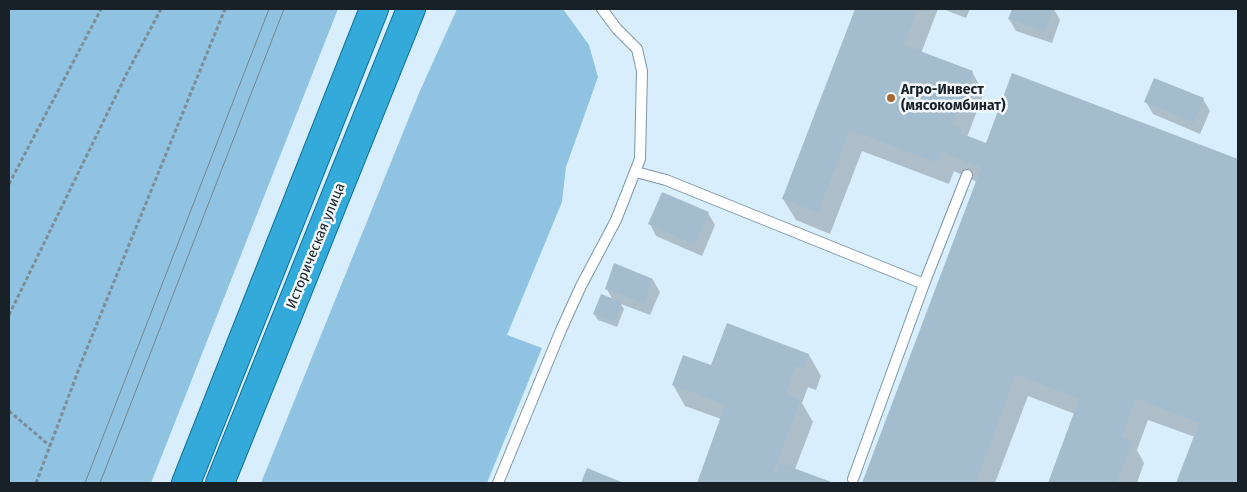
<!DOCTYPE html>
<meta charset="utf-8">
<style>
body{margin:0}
#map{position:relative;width:1247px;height:492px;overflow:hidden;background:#d9eefc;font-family:"Fira Sans",sans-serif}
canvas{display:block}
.frame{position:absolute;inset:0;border:10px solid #172127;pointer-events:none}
</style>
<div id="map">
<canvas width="1247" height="492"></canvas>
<div class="frame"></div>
</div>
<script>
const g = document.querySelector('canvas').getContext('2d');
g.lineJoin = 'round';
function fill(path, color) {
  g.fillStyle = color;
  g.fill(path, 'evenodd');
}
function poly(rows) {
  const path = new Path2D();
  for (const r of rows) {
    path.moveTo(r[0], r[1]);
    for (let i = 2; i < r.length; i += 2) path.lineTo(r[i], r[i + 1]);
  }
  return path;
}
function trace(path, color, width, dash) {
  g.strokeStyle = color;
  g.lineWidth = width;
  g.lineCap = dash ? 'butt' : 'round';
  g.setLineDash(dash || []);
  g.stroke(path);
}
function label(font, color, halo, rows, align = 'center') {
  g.font = font + ' "Fira Sans",sans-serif';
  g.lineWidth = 5;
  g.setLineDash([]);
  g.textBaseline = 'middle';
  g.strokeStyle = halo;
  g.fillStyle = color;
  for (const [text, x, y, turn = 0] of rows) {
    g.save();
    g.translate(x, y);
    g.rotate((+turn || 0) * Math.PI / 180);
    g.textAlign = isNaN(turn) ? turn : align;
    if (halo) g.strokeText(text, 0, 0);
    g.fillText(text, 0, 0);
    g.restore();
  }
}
fill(poly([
 [9,9,338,9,151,483,9,483],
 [457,9,563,9,589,45,598,77,566,167,562,202,507,335,542,348,487,483,261,483,419,93]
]), '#90c2e2');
fill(poly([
 [856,9,938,9,921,53,972,72,984,93,967,137,986,144,1013,75,1238,160,1238,483,1177,483,1195,437,1148,420,1137,450,1144,463,1137,483,1049,483,1075,414,1028,396,995,483,863,483,977,182,954,171,949,184,862,151,830,234,796,220,783,199],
 [943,9,970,9,966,18],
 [1013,9,1054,9,1060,20,1052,43,1016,31,1009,19],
 [1203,99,1210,111,1200,134,1153,114,1146,102],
 [708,213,715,225,702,256,656,236,650,224],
 [653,280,660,292,650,315,621,304,624,309,617,327,598,320,594,314,613,300,606,288],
 [809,355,821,376,816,390,808,387,802,403,813,422,795,469,831,483,698,483,721,419,685,406,673,385,712,367]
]), '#0003');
fill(poly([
 [855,9,918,9,904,45,973,71,952,125,964,129,960,133,986,143,1012,73,1238,159,1238,483,1176,483,1199,423,1136,399,1122,437,1133,441,1117,483,1048,483,1079,399,1016,375,976,483,862,483,981,168,951,156,942,150,937,163,850,130,818,213,782,199],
 [1012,9,1053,9,1045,32,1008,19],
 [1154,78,1204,98,1194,123,1144,102],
 [662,192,709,212,695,245,648,224],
 [614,263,653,279,644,304,605,289],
 [601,294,622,302,614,322,593,314],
 [727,323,809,354,804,369,796,366,786,394,801,400,774,472,777,473,780,463,834,483,792,483,783,480,781,483,697,483,725,405,672,385,683,355,711,365],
 [587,468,624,483,581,483]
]), '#a4bdce');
const service = poly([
 [636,172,666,180,924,284,853,479],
 [924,284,967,175],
 [498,483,561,330,581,286,616,220,640,159,642,71,637,49,617,29,602,9]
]);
const trunk = poly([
 [186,483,374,9],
 [220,483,411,9]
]);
trace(service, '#7e96a6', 12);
trace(trunk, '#096c96', 30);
trace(poly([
 [9,184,101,9],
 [9,315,127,73,161,9],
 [9,411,50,446],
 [36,483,83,358,225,9]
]), '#7d8d97', 3, [4, 2.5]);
trace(service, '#fff', 10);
trace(trunk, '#34aadb', 28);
trace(poly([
 [85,483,269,9],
 [100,483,284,9]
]), '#75848e', 1);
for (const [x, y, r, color] of [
 [891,98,5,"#a96832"]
]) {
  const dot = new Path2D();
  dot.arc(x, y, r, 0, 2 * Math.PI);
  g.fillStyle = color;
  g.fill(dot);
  trace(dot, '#f3f9fc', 2);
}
label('bold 14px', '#172127', '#f3f9fc', [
 ["Агро-Инвест",901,90],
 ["(мясокомбинат)",901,106]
], 'left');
label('14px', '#172127', '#f3f9fc', [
 ["Историческая улица",316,246,-68]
]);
</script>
